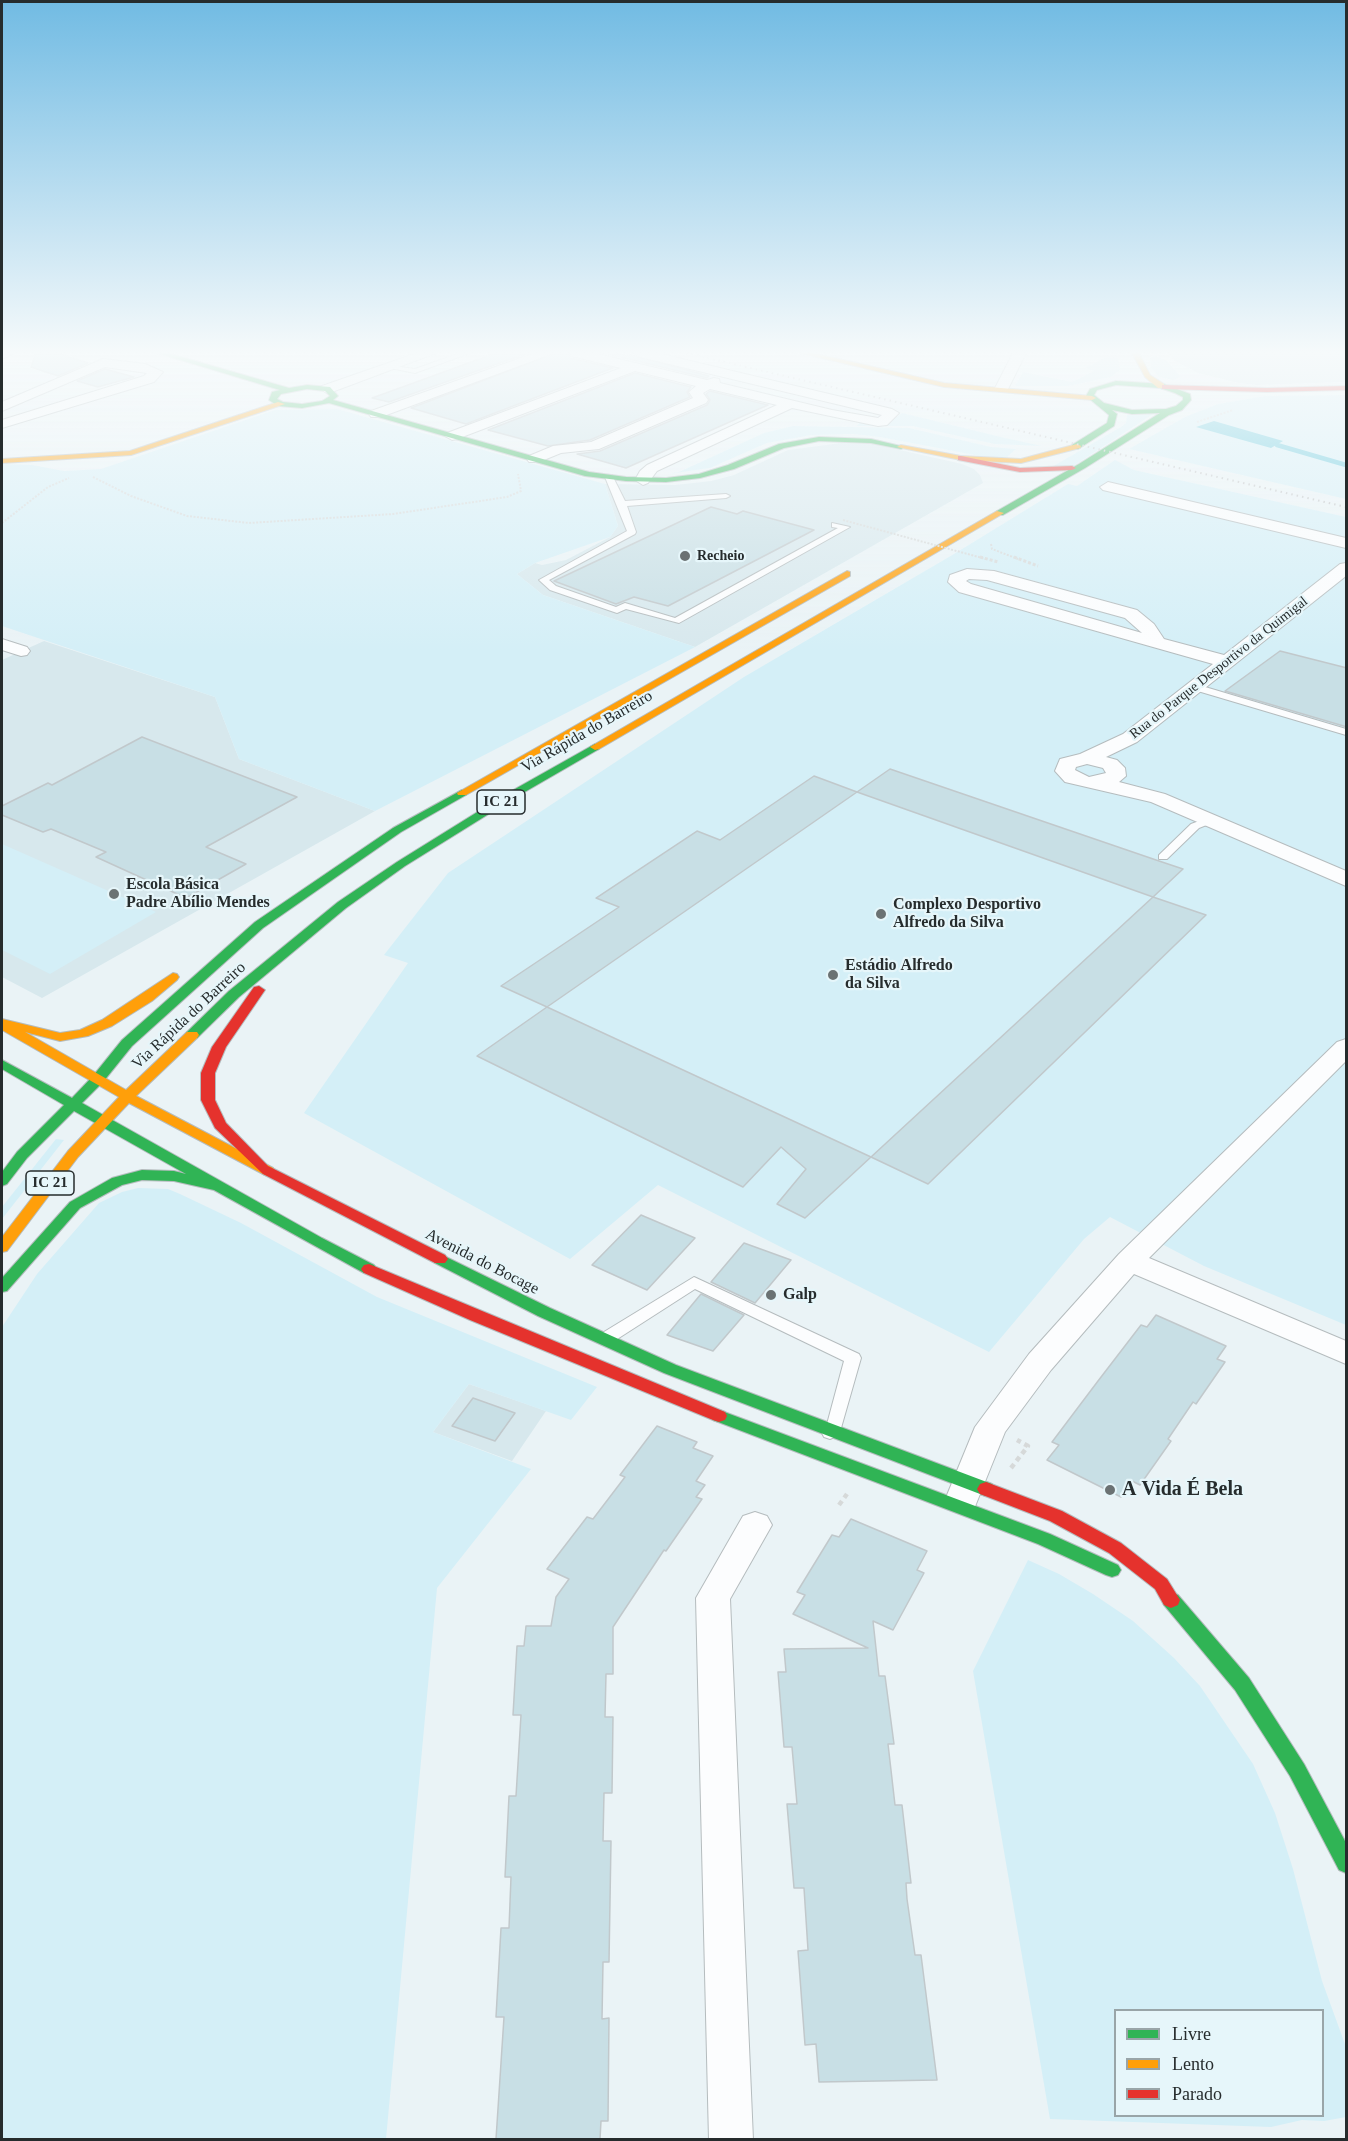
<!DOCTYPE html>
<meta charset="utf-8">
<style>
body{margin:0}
#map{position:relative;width:1348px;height:2141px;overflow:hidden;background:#eaf3f6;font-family:"Times New Roman",serif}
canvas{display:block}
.frame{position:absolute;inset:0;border:3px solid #262c2d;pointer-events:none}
.legend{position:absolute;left:1114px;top:2009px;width:210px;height:108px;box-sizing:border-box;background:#e6f6fa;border:2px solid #99a5a8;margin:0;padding:8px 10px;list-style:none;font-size:18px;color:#262c2d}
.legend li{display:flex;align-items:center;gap:12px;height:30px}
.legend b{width:30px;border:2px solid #99a5a8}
</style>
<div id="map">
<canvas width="1348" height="2141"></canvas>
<div class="frame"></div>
<ul class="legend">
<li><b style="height:8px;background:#30b455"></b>Livre</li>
<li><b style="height:8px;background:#ff9f0a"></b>Lento</li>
<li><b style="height:8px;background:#e5322d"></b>Parado</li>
</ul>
</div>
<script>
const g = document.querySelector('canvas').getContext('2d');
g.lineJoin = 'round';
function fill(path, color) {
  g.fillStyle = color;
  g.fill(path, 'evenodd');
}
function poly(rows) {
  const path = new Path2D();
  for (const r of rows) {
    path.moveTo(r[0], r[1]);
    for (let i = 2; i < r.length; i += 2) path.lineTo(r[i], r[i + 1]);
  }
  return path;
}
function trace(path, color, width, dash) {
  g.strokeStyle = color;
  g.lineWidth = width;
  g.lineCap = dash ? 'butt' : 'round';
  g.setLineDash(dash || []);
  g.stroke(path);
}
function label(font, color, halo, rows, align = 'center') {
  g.font = font + ' "Times New Roman",serif';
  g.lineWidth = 4.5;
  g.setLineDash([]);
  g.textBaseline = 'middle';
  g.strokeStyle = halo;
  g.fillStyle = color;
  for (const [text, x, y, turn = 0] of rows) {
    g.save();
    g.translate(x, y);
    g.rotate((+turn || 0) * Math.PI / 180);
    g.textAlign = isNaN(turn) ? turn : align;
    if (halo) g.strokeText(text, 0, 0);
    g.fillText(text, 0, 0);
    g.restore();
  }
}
fill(poly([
 [1167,353,1346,353,1346,382,1257,385,1239,383,1198,373,1175,361],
 [841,443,873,444,962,464,974,469,980,475,983,483,695,647,543,595,517,574,535,563,542,565,566,560,610,537,618,526,605,484,675,485,711,481,734,475,788,450],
 [44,641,215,697,239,759,375,811,42,998,2,977,2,660],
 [469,1384,546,1411,512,1461,433,1432]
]), '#d7e8ed');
fill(poly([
 [1154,355,1166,360,1181,377,1173,380,1159,377,1151,368,1150,358],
 [1107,357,1118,358,1120,370,1111,377,1068,386,1015,386,1023,372,1072,382,1094,371,1085,368],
 [1346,395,1346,499,1129,449,1185,417,1218,404,1265,396],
 [337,409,605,484,618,526,610,537,535,563,517,574,543,595,695,647,375,811,239,759,215,697,2,626,2,464,32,465,64,471,101,469,275,410],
 [902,413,1005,438,1042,446,995,444,913,426,857,426,860,422,886,424],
 [1153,414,1075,465,1050,468,1121,427,1126,423,1127,415],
 [793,426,909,428,991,447,1016,449,1006,458,980,456,880,437,853,434,811,435,767,443,710,468,668,474,679,472,764,433],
 [1115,460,1134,470,1346,517,1346,1325,1204,1266,1110,1217,1084,1239,989,1352,658,1185,570,1259,304,1113,408,963,384,955,448,873,744,677,954,554,1068,484,1077,486],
 [2,844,156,912,50,974,2,950],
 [56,1139,64,1140,2,1219,2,1207],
 [138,1188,168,1189,180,1194,241,1223,377,1297,597,1387,571,1420,469,1384,433,1432,531,1469,437,1588,386,2139,2,2140,2,1327,37,1274,99,1203,122,1192],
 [1028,1560,1059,1574,1093,1594,1133,1621,1174,1658,1200,1686,1253,1764,1275,1813,1293,1869,1322,1981,1346,2047,1346,2117,1324,2121,1302,2120,1271,2127,1050,2119,973,1671],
 [1116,2010,1322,2010,1322,2116,1116,2116]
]), '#d4eff7');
fill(poly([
 [1214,421,1283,441,1271,448,1196,427]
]), '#60c6db');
trace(poly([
 [1277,445,1346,465]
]), '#60c6db', 4.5);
const building = poly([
 [36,353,57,353,88,363,58,376,31,367,36,353],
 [496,353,528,353,389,402,372,398,496,353],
 [556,353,568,353,570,358,613,368,466,424,411,408,556,353],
 [604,353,635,356,709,376,707,378,604,353],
 [105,369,134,377,98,387,77,381,105,369],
 [635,373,691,387,687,392,690,397,590,440,548,446,488,430,635,373],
 [710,391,768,405,626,468,577,454,600,451,707,405,710,400,706,394,710,391],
 [711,507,737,514,743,511,814,530,668,606,634,597,616,604,554,581,711,507],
 [1280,651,1347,668,1347,727,1225,691,1280,651],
 [142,737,297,797,206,847,246,864,186,898,96,857,106,852,51,829,43,832,2,815,2,806,48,783,52,785,142,737],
 [890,769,1159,861,1183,869,1153,897,857,792,890,769],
 [814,776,857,792,547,1007,501,986,619,907,596,898,697,831,720,840,814,776],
 [1153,897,1206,915,928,1184,871,1157,1153,897],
 [547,1007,871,1157,805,1218,777,1204,806,1169,781,1147,743,1187,477,1056,547,1007],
 [641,1215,695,1238,647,1290,592,1265,641,1215],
 [744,1243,791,1260,755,1303,711,1282,744,1243],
 [701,1294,744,1315,713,1351,667,1335,701,1294],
 [1156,1315,1226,1346,1217,1359,1225,1362,1196,1404,1193,1402,1168,1439,1171,1441,1140,1485,1132,1481,1121,1497,1047,1460,1059,1445,1052,1442,1098,1381,1141,1325,1147,1327,1156,1315],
 [473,1398,515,1413,495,1441,452,1426,473,1398],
 [657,1426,697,1442,693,1448,713,1456,696,1481,705,1485,696,1497,702,1499,666,1551,664,1550,613,1627,613,1674,606,1674,605,1717,613,1717,612,1793,604,1793,603,1841,611,1841,609,1962,603,1962,602,2019,609,2018,608,2121,601,2121,600,2139,496,2139,504,2017,496,2017,501,1928,509,1928,511,1877,505,1877,509,1796,516,1796,521,1715,513,1715,517,1646,524,1646,526,1626,551,1626,556,1597,569,1579,547,1569,587,1517,593,1519,625,1477,620,1475,657,1426],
 [851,1519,927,1551,917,1570,924,1573,893,1630,873,1621,879,1676,885,1676,894,1744,888,1744,895,1805,902,1805,911,1883,906,1883,907,1899,915,1955,921,1955,937,2080,819,2082,816,2044,805,2045,798,1951,808,1950,804,1888,794,1888,787,1804,797,1804,792,1747,784,1747,778,1672,786,1672,784,1649,868,1648,793,1614,805,1595,797,1592,832,1535,839,1537,851,1519]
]);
fill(building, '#c8dfe5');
trace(building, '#c1c8cb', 1.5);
const lane = poly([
 [460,353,470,353,415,373,390,368,393,366,415,369,460,353],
 [606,475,612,475,625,501,726,494,730,496,726,498,627,506,636,532,635,534,549,580,556,586,616,607,625,603,675,618,838,528,832,527,832,523,850,527,679,623,626,609,617,613,550,590,539,580,627,531,605,477,606,475],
 [1195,684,1346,729,1346,735,1191,689,1190,687,1195,684],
 [1210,817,1216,820,1214,822,1199,828,1167,859,1159,859,1159,855,1191,824,1210,817],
 [694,1277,859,1354,861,1358,839,1435,830,1439,824,1437,822,1433,826,1428,844,1361,695,1289,611,1343,599,1343,597,1339,599,1335,694,1277]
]);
const street = poly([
 [2,353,14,353,2,359,2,353],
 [417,353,436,353,332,392,327,393,320,389,322,386,417,353],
 [535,353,554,353,381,417,371,417,369,414,371,411,535,353],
 [570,353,593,353,707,380,714,378,719,379,720,383,832,410,878,418,882,415,640,357,634,353,657,353,892,409,899,413,887,425,878,426,792,408,657,471,648,483,643,485,635,480,640,471,647,465,777,405,710,389,703,393,708,400,706,403,599,449,561,453,539,462,529,462,527,459,529,456,553,446,591,442,693,398,689,392,696,386,635,371,457,439,452,440,445,436,447,433,621,368,571,356,570,353],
 [1013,353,1026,353,1007,391,997,391,995,388,1013,353],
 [103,359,145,364,163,372,154,382,2,428,2,420,144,376,147,373,105,367,2,411,2,402,103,359],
 [1108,482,1346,538,1346,548,1103,490,1100,487,1108,482],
 [1346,563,1346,576,1137,742,1106,757,1117,760,1125,768,1126,776,1119,782,1165,794,1346,871,1346,886,1151,802,1065,782,1055,771,1060,759,1080,754,1123,734,1213,664,959,592,948,582,950,575,967,569,994,571,1137,610,1154,624,1164,639,1224,655,1340,564,1346,563],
 [969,579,987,580,1125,618,1142,633,971,584,966,581,969,579],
 [1087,764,1103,768,1106,773,1089,777,1075,770,1076,767,1087,764],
 [2,639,27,647,30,651,27,655,21,656,2,650,2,639],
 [1346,1039,1346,1061,1149,1258,1346,1341,1346,1364,1134,1274,1051,1370,1005,1432,974,1509,962,1513,950,1509,945,1500,975,1427,1029,1354,1119,1254,1337,1042,1346,1039],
 [755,1512,767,1516,772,1525,730,1599,753,2140,709,2140,696,1598,743,1516,755,1512]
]);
const fast = poly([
 [157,353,168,353,289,388,307,385,330,387,338,396,333,400,589,472,626,477,666,478,699,474,728,465,779,444,819,437,871,439,905,447,901,449,871,443,819,441,784,448,734,469,700,478,666,482,626,481,585,476,329,403,302,408,278,406,269,400,272,392,280,390,157,353],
 [307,389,325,391,330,396,322,401,302,404,283,402,277,399,281,394,307,389],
 [1116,381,1164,384,1190,394,1191,400,1182,410,1169,415,1085,468,1003,515,997,515,997,511,1079,464,1160,413,1132,414,1112,410,1117,414,1114,426,1078,449,1072,449,1072,445,1107,423,1109,415,1086,396,1090,389,1116,381],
 [1116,385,1160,388,1175,393,1183,397,1183,400,1176,406,1166,409,1132,410,1104,403,1094,395,1097,390,1116,385],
 [595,744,599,745,599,749,516,797,405,866,346,908,239,997,197,1038,187,1038,185,1035,187,1032,229,991,338,902,397,862,508,793,595,744],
 [462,790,467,793,466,795,401,832,263,928,132,1046,103,1082,82,1103,322,1238,374,1265,377,1269,374,1273,364,1273,214,1190,174,1181,142,1180,122,1185,80,1208,7,1291,2,1292,2,1278,70,1202,112,1178,142,1170,174,1171,186,1174,74,1111,27,1158,7,1184,2,1186,2,1172,17,1152,64,1105,2,1069,2,1060,72,1098,93,1076,122,1040,255,922,393,828,462,790],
 [440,1254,550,1308,676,1365,992,1484,995,1489,992,1494,986,1496,980,1494,664,1373,538,1316,435,1263,432,1259,435,1255,440,1254],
 [719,1410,1050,1534,1118,1565,1121,1570,1118,1575,1112,1577,1106,1575,1038,1544,713,1420,711,1416,713,1412,719,1410],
 [1171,1592,1178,1595,1249,1678,1304,1764,1346,1843,1346,1873,1339,1870,1290,1776,1235,1690,1164,1605,1162,1600,1164,1595,1171,1592]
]);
const slow = poly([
 [800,353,813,353,944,383,1092,396,1096,398,1092,400,944,387,800,353],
 [1132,353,1139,353,1150,375,1164,384,1164,388,1158,388,1145,377,1132,353],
 [278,402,285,404,131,455,2,463,2,459,130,451,278,402],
 [1077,444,1081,446,1080,448,1021,463,961,460,897,447,901,445,961,456,1021,459,1077,444],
 [997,511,1004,513,599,749,595,750,590,747,997,511],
 [847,571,850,572,850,576,466,795,458,795,457,793,847,571],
 [173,973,177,974,179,977,177,980,152,1001,112,1026,88,1036,60,1041,25,1032,126,1090,187,1032,197,1032,199,1035,197,1038,136,1096,273,1168,275,1171,268,1176,263,1174,129,1103,78,1157,7,1251,2,1252,2,1237,68,1151,119,1097,2,1030,2,1019,60,1033,80,1030,102,1020,173,973]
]);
const jam = poly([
 [1162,385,1267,388,1346,386,1346,390,1267,392,1165,389,1162,389,1162,385],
 [961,456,1020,468,1072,466,1076,468,1072,470,1020,472,958,460,958,456,961,456],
 [259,986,265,990,226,1047,215,1073,215,1100,226,1123,268,1166,445,1255,448,1259,445,1263,435,1263,263,1174,215,1128,201,1100,201,1073,212,1047,254,987,259,986],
 [369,1264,725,1412,727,1416,725,1420,719,1422,713,1420,470,1320,364,1273,361,1269,364,1265,369,1264],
 [986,1482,1062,1511,1121,1543,1167,1579,1180,1600,1178,1605,1171,1608,1164,1605,1155,1589,1109,1553,1050,1521,980,1494,977,1489,980,1484,986,1482]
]);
trace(lane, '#b5bcbe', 2);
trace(street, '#b5bcbe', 2);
trace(fast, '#b5bcbe', 2);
trace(slow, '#b5bcbe', 2);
trace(jam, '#b5bcbe', 2);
trace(poly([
 [1197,422,1233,410],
 [93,477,131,496,187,516,249,523,393,514,507,497,521,491,518,474],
 [2,523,48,487,69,478],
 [991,544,992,549,1018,559]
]), '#d6d9d9', 2, [2, 1.5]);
trace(poly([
 [1014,557,1038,566]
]), '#d6d9d9', 3, [3, 2]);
trace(poly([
 [1011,1468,1028,1446,1017,1440],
 [839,1505,847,1494]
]), '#d6d9d9', 4.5, [5, 4]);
fill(lane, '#fcfdfe');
fill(street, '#fcfdfe');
fill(fast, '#30b455');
fill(slow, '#ff9f0a');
fill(jam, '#e5322d');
trace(poly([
 [686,353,1346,507]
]), '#c1c3c5', 2, [1.5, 4]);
trace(poly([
 [843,520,986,559]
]), '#d6d9d9', 2, [2, 1.5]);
trace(poly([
 [980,557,998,562]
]), '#d6d9d9', 3, [3, 2]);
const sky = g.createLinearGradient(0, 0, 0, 653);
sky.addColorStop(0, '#71bbe3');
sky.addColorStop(0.54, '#f6fafb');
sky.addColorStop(1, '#f6fafb00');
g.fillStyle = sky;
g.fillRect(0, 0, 1348, 653);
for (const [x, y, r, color] of [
 [685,556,6,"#6b7273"],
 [114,894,6,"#6b7273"],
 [881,914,6,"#6b7273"],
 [833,975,6,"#6b7273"],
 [771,1295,6,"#6b7273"],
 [1110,1490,6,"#6b7273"]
]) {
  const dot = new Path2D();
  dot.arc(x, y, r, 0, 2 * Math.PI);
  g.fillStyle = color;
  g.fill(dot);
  trace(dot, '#e6f6fa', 2);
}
label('bold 14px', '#262c2d', '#e6f6fa', [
 ["Recheio",697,556]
], 'left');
label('14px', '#262c2d', '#e6f6fa', [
 ["Rua do Parque Desportivo da Quimigal",1219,668,-38]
]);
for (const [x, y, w] of [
 [501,802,48],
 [50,1183,48]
]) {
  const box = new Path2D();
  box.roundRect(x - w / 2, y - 12, w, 24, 4.5);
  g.fillStyle = '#e6f6fa';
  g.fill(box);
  trace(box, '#262c2d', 1.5);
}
label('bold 15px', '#262c2d', null, [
 ["IC 21",501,802],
 ["IC 21",50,1183]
]);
label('16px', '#262c2d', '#e6f6fa', [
 ["Via Rápida do Barreiro",587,732,-30],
 ["Via Rápida do Barreiro",189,1016,-43],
 ["Avenida do Bocage",482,1262,27]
]);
label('bold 16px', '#262c2d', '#e6f6fa', [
 ["Escola Básica",126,885],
 ["Padre Abílio Mendes",126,903],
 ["Complexo Desportivo",893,905],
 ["Alfredo da Silva",893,923],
 ["Estádio Alfredo",845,966],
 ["da Silva",845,984],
 ["Galp",783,1295]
], 'left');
label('bold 20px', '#262c2d', '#e6f6fa', [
 ["A Vida É Bela",1122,1490]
], 'left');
</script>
